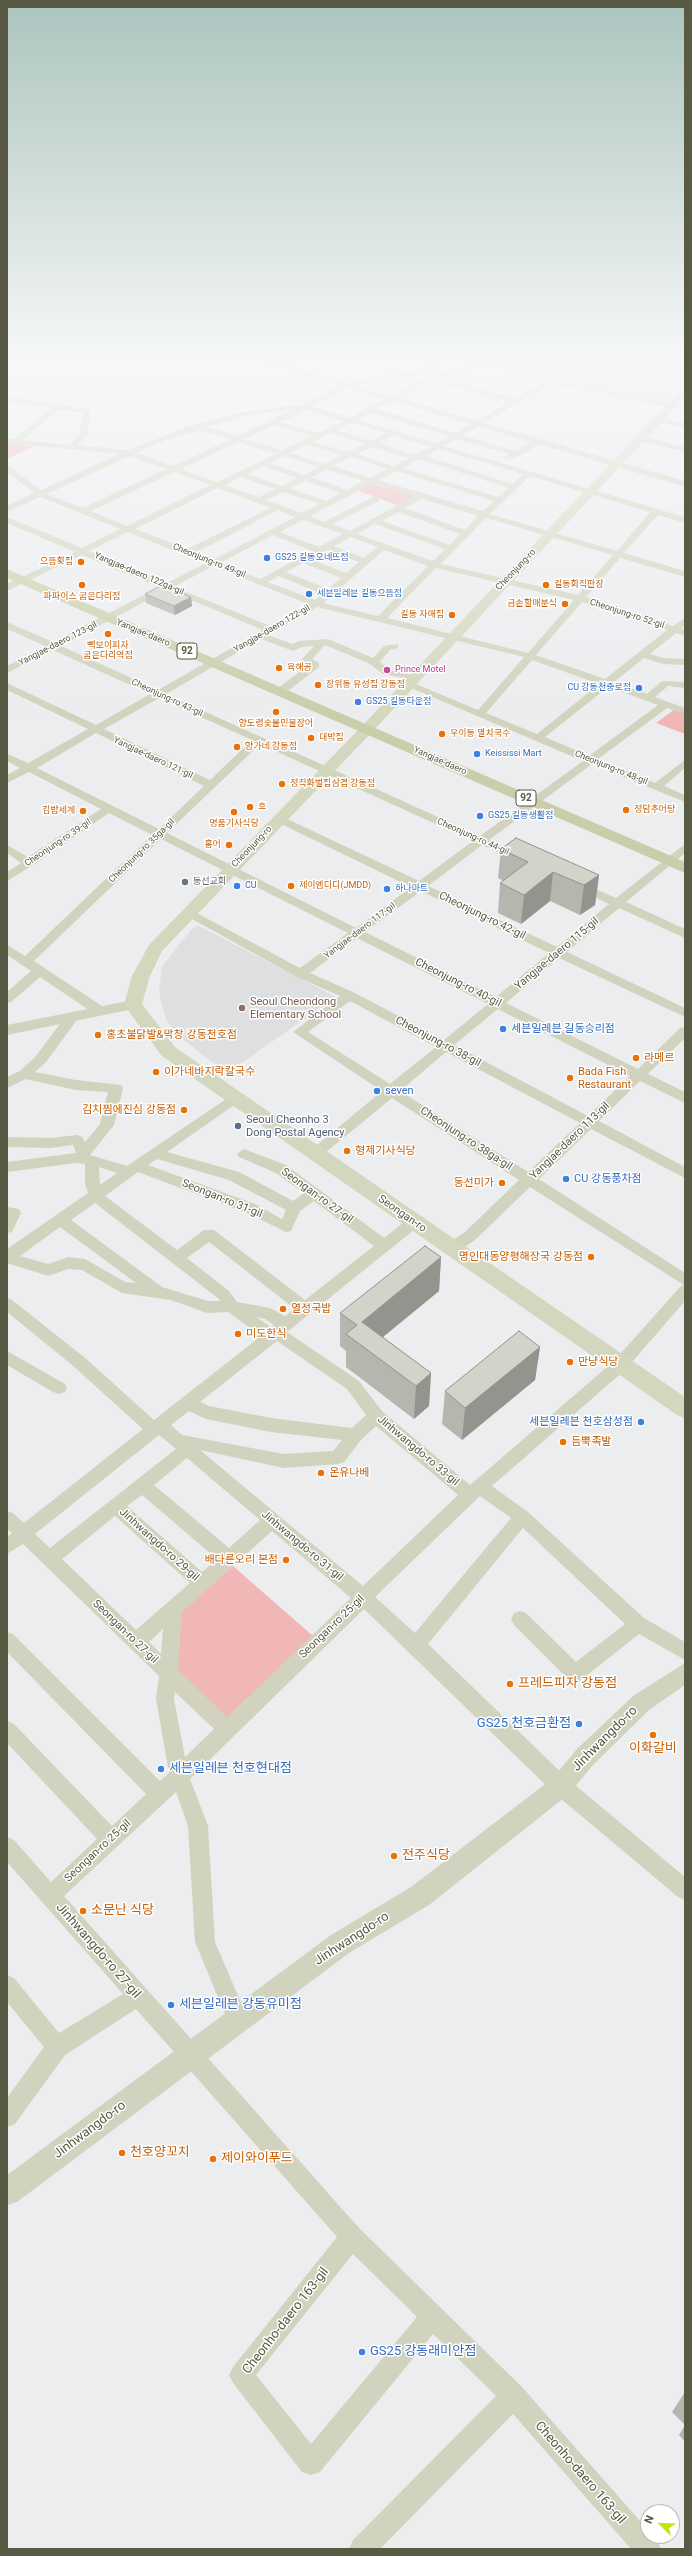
<!DOCTYPE html>
<meta charset="utf-8">
<style>
body{margin:0}
#map{position:relative;width:692px;height:2556px;overflow:hidden;background:#ecedef;font-family:Roboto,sans-serif}
canvas{display:block}
.frame{position:absolute;inset:0;border:8px solid #585a43;pointer-events:none}
.north{position:absolute;left:640px;top:2504px;width:40px;height:40px;box-sizing:border-box;background:#fff;border:1px solid #bcbdb4;border-radius:50%;rotate:293deg;font-size:11px;font-weight:700;line-height:16px;text-align:center;color:#585a43}
.north::after{content:'';display:block;margin:auto;width:14px;height:18px;background:#c1e70e;clip-path:polygon(50% 0,100% 100%,50% 72%,0 100%)}
</style>
<div id="map">
<canvas width="692" height="2556"></canvas>
<div class="frame"></div>
<div class="north">N</div>
</div>
<script>
const g = document.querySelector('canvas').getContext('2d');
g.lineJoin = 'round';
function fill(path, color) {
  g.fillStyle = color;
  g.fill(path, 'evenodd');
}
function poly(rows) {
  const path = new Path2D();
  for (const r of rows) {
    path.moveTo(r[0], r[1]);
    for (let i = 2; i < r.length; i += 2) path.lineTo(r[i], r[i + 1]);
  }
  return path;
}
function trace(path, color, width, dash) {
  g.strokeStyle = color;
  g.lineWidth = width;
  g.lineCap = dash ? 'butt' : 'round';
  g.setLineDash(dash || []);
  g.stroke(path);
}
function label(font, color, halo, rows, align = 'center') {
  g.font = font + ' Roboto,"Noto Sans KR",sans-serif';
  g.lineWidth = 3;
  g.setLineDash([]);
  g.textBaseline = 'middle';
  g.strokeStyle = halo;
  g.fillStyle = color;
  for (const [text, x, y, turn = 0] of rows) {
    g.save();
    g.translate(x, y);
    g.rotate((+turn || 0) * Math.PI / 180);
    g.textAlign = isNaN(turn) ? turn : align;
    if (halo) g.strokeText(text, 0, 0);
    g.fillText(text, 0, 0);
    g.restore();
  }
}
fill(poly([
 [492,360,685,360,685,381,665,402,491,368],
 [199,926,336,997,227,1073,182,1039,166,1020,159,992,162,967,181,942,194,927]
]), '#dddfe0');
fill(poly([
 [7,443,35,446,7,459],
 [372,484,416,496,399,506,356,490],
 [675,709,685,712,685,734,656,723],
 [233,1566,313,1636,227,1722,174,1671,180,1613]
]), '#f1b6b6');
fill(poly([
 [428,360,436,360,439,372,348,388,313,407,350,418,427,376,481,364,481,360,489,360,488,367,438,378,514,398,550,379,677,405,673,407,551,384,463,435,515,451,534,440,540,440,540,444,520,456,505,460,504,458,509,454,457,439,444,446,685,517,685,523,658,515,624,553,685,571,685,577,620,558,586,597,673,626,685,618,685,626,681,629,685,630,685,636,676,633,650,654,664,658,685,659,685,665,663,664,644,658,614,682,647,694,662,681,685,682,685,688,668,686,655,697,685,708,685,714,667,708,598,759,655,783,685,760,685,768,664,786,685,795,685,802,592,764,489,840,523,856,523,860,515,860,482,845,428,886,557,947,609,904,574,887,574,883,582,883,616,898,685,844,685,853,626,902,685,929,685,938,619,908,567,952,685,1008,685,1017,559,958,506,1003,638,1069,680,1028,685,1027,685,1038,648,1074,685,1092,685,1103,640,1081,599,1121,685,1167,685,1178,591,1129,539,1179,685,1273,685,1301,626,1369,492,1486,528,1512,644,1618,685,1642,685,1660,639,1634,581,1680,575,1682,569,1680,514,1625,511,1619,514,1613,520,1611,526,1613,576,1662,625,1624,523,1528,428,1644,568,1779,685,1877,685,1900,678,1897,554,1793,364,1609,190,1779,208,1826,215,1942,248,2019,244,2026,237,2030,230,2026,195,1942,188,1826,176,1792,64,1896,360,2229,522,2387,648,2530,648,2536,653,2536,657,2540,661,2549,631,2549,513,2414,380,2549,349,2549,353,2540,496,2396,433,2334,320,2472,311,2475,302,2472,233,2383,229,2375,233,2367,337,2237,136,2009,65,2055,15,2124,7,2127,7,2098,44,2047,7,2002,7,1975,14,1978,59,2033,123,1994,7,1862,7,1837,14,1840,51,1882,97,1839,7,1743,7,1721,14,1724,112,1826,146,1794,7,1652,7,1632,13,1634,160,1781,169,1773,156,1699,159,1676,23,1544,7,1554,7,1537,12,1533,7,1529,7,1511,13,1513,24,1523,143,1429,72,1365,7,1312,7,1298,12,1300,84,1357,154,1420,261,1336,228,1312,207,1313,171,1300,122,1293,82,1270,68,1269,48,1276,7,1263,7,1249,88,1193,85,1184,85,1164,76,1163,7,1172,7,1162,76,1153,73,1145,51,1148,7,1147,7,1137,51,1138,77,1135,82,1137,85,1142,100,1124,108,1092,76,1090,26,1079,7,1088,7,1077,20,1071,36,1056,67,1014,77,1014,78,1017,77,1020,46,1062,35,1072,76,1080,121,1085,123,1088,114,1125,90,1155,127,1166,235,1093,240,1095,242,1098,240,1101,167,1152,239,1172,293,1201,304,1193,276,1173,239,1157,237,1154,244,1149,249,1151,286,1165,384,1238,409,1218,419,1218,421,1222,419,1226,287,1332,359,1381,382,1411,470,1485,614,1361,680,1287,684,1285,530,1187,475,1240,457,1252,447,1252,445,1248,447,1244,465,1232,519,1180,392,1098,320,1157,310,1157,308,1154,310,1151,382,1091,293,1032,340,996,297,977,183,914,185,911,193,911,300,968,348,933,161,839,34,961,105,1008,106,1011,105,1014,95,1014,40,977,11,1002,7,1003,7,992,31,971,7,955,7,945,25,956,152,835,109,813,33,865,7,881,7,872,21,863,7,853,7,845,28,857,101,809,29,772,7,783,7,775,20,768,7,761,7,754,28,763,88,729,7,690,7,683,96,725,150,694,53,650,7,673,7,666,45,646,7,629,7,622,53,642,159,587,82,555,7,591,7,584,75,552,7,523,7,517,82,548,120,529,40,497,7,512,7,506,34,493,7,472,7,465,41,490,119,454,7,443,7,439,14,439,51,408,7,401,7,397,90,409,87,435,78,445,128,450,194,424,243,412,295,405,299,407,342,384,368,378,432,368,428,360],
 [430,381,509,402,455,433,377,409,430,381],
 [59,409,83,413,79,434,70,445,23,440,59,409],
 [294,409,237,436,208,427,244,416,294,409],
 [307,410,343,421,318,433,281,422,307,410],
 [371,413,449,436,437,443,357,420,371,413],
 [351,423,386,433,371,441,337,430,351,423],
 [275,425,311,436,282,450,245,439,275,425],
 [200,430,231,439,173,466,137,453,163,441,200,430],
 [331,433,365,444,348,452,313,442,331,433],
 [394,436,430,447,414,455,379,443,394,436],
 [238,442,276,454,217,482,181,469,238,442],
 [307,445,342,455,325,464,290,453,307,445],
 [372,447,408,458,393,466,358,454,372,447],
 [438,449,523,474,513,484,426,456,438,449],
 [130,456,166,469,83,508,47,494,130,456],
 [284,456,319,467,304,475,270,463,284,456],
 [351,457,387,469,370,478,333,466,351,457],
 [419,459,508,488,498,497,403,468,419,459],
 [263,466,297,478,282,486,248,474,263,466],
 [327,470,363,481,347,490,311,477,327,470],
 [396,471,494,501,483,511,378,480,396,471],
 [174,472,210,485,127,526,91,511,174,472],
 [530,476,650,512,617,551,490,514,530,476],
 [241,477,275,489,259,497,225,485,241,477],
 [305,481,341,493,326,501,290,488,305,481],
 [372,484,414,496,350,531,332,524,379,501,379,497,373,497,324,522,310,516,372,484],
 [218,488,270,508,187,549,135,529,218,488],
 [283,492,319,504,302,513,266,500,283,492],
 [422,499,478,516,465,530,405,508,422,499],
 [278,510,295,517,213,560,195,553,278,510],
 [398,512,460,534,450,545,382,521,398,512],
 [486,518,613,555,578,595,441,564,486,518],
 [303,520,343,534,319,547,280,532,303,520],
 [375,524,445,549,433,561,357,534,375,524],
 [128,532,184,555,206,563,167,583,89,551,128,532],
 [273,535,312,551,260,579,220,563,273,535],
 [351,537,377,547,364,558,334,546,351,537],
 [327,550,359,562,346,573,310,559,327,550],
 [384,550,428,566,378,616,323,603,384,550],
 [303,563,341,578,328,589,286,572,303,563],
 [213,566,308,604,270,626,174,587,213,566],
 [436,568,574,600,528,653,387,618,436,568],
 [279,576,322,594,315,600,268,582,279,576],
 [167,590,263,630,158,690,61,646,167,590],
 [582,602,667,630,605,679,536,655,582,602],
 [317,607,524,657,478,710,411,682,402,684,583,761,480,836,166,694,261,639,293,651,302,647,314,646,301,660,308,665,277,689,277,693,285,693,319,667,319,663,312,659,325,645,370,664,383,674,416,680,416,676,390,670,380,662,390,650,398,648,398,644,384,646,373,658,328,639,300,641,292,644,268,635,317,607],
 [532,660,599,684,537,734,486,713,532,660],
 [608,687,658,705,589,756,545,737,608,687],
 [159,698,252,740,210,780,104,729,159,698],
 [96,733,204,786,159,829,37,768,96,733],
 [260,744,473,841,419,881,283,817,275,817,275,821,411,887,356,928,167,833,260,744],
 [421,891,549,953,496,997,365,932,421,891],
 [357,938,488,1004,444,1040,353,992,310,973,357,938],
 [350,1001,436,1047,390,1084,308,1032,350,1001],
 [498,1009,630,1076,588,1116,454,1045,498,1009],
 [446,1052,580,1123,528,1172,400,1091,446,1052],
 [157,1159,229,1180,286,1210,282,1219,255,1204,148,1165,157,1159],
 [99,1167,117,1173,100,1185,99,1167],
 [138,1172,245,1212,286,1232,291,1231,300,1211,314,1201,374,1246,305,1300,214,1230,204,1230,177,1250,105,1196,138,1172],
 [95,1203,219,1299,220,1301,208,1301,162,1287,71,1220,95,1203],
 [60,1227,136,1283,125,1282,85,1259,68,1257,48,1264,20,1256,60,1227],
 [209,1242,295,1309,285,1316,270,1308,237,1302,229,1291,187,1258,209,1242],
 [256,1317,265,1319,274,1325,271,1327,256,1317],
 [277,1341,347,1389,366,1415,352,1428,271,1418,209,1406,200,1402,277,1341],
 [189,1411,206,1419,271,1432,342,1440,333,1451,284,1454,182,1435,171,1425,189,1411],
 [376,1426,458,1495,363,1586,200,1450,284,1468,338,1464,344,1462,361,1440,376,1426],
 [159,1435,176,1449,50,1548,35,1534,159,1435],
 [187,1458,260,1520,229,1548,154,1485,187,1458],
 [142,1495,217,1559,202,1572,127,1506,142,1495],
 [480,1496,511,1518,415,1633,375,1597,480,1496],
 [115,1516,190,1583,136,1630,62,1559,115,1516],
 [272,1531,351,1598,227,1717,178,1670,182,1612,272,1531],
 [163,1629,161,1654,149,1642,163,1629],
 [175,1692,214,1729,185,1757,174,1699,175,1692],
 [353,2254,417,2317,311,2444,256,2375,353,2254],
 [656,418,685,423,685,427,656,422,656,418],
 [641,436,685,447,685,452,638,440,637,438,641,436],
 [7,1207,19,1209,21,1213,12,1232,7,1233,7,1207],
 [7,1351,65,1384,67,1388,65,1392,59,1394,53,1392,7,1365,7,1351]
]), '#d1d3be');
fill(poly([
 [252,360,267,360,685,481,685,487,252,360],
 [133,1000,138,1002,141,1005,138,1008,7,1035,7,1025,133,1000],
 [685,1663,685,1685,649,1710,593,1765,569,1794,429,1905,349,1953,17,2202,7,2205,7,2175,331,1935,411,1887,553,1778,577,1749,633,1696,685,1663]
]), '#d1d3be');
fill(poly([
 [685,388,685,397,372,732,162,951,150,976,142,1004,176,1048,685,1397,685,1418,677,1415,162,1056,124,1005,132,976,149,945,362,726,681,389,685,388]
]), '#d3d7bd');
fill(poly([
 [7,569,685,862,685,873,7,578,7,569]
]), '#cacda9');
fill(poly([
 [145,594,191,597,192,606,175,615,146,603],
 [501,849,599,875,595,905,580,915,550,901,521,924,498,913,500,883,503,881,498,878],
 [441,1257,439,1291,383,1337,431,1373,429,1406,414,1419,346,1367,346,1351,340,1346,340,1313],
 [540,1347,535,1380,462,1440,442,1424,445,1391],
 [685,2392,685,2425,672,2412],
 [685,2425,685,2442,679,2435]
]), '#b5b6ae');
fill(poly([
 [191,597,192,606,175,615,174,606],
 [553,872,550,901,521,924,524,895],
 [599,875,595,905,580,915,584,885],
 [441,1257,439,1291,367,1350,362,1322],
 [540,1347,535,1380,462,1440,465,1408],
 [431,1373,429,1406,414,1419,416,1386]
]), '#93948d');
const building = poly([
 [162,585,191,597,174,606,145,594,162,585],
 [516,838,599,875,584,885,553,872,524,895,500,883,528,862,501,849,516,838],
 [425,1246,441,1257,362,1322,431,1373,416,1386,346,1334,357,1325,340,1313,425,1246],
 [519,1331,540,1347,465,1408,445,1391,519,1331]
]);
fill(building, '#d2d4ca');
trace(building, '#93948d', 1);
const sky = g.createLinearGradient(0, 0, 0, 718);
sky.addColorStop(0, '#abc4be');
sky.addColorStop(0.5, '#f6f7f8');
sky.addColorStop(1, '#f6f7f800');
g.fillStyle = sky;
g.fillRect(0, 0, 692, 718);
for (const [x, y, r, color] of [
 [267,558,4,"#3f7fe0"],
 [81,562,4,"#e8710a"],
 [82,585,4,"#e8710a"],
 [546,585,4,"#e8710a"],
 [309,594,4,"#3f7fe0"],
 [565,604,4,"#e8710a"],
 [452,615,4,"#e8710a"],
 [108,634,4,"#e8710a"],
 [279,668,4,"#e8710a"],
 [387,670,4,"#d1479c"],
 [318,685,4,"#e8710a"],
 [639,688,4,"#3f7fe0"],
 [358,702,4,"#3f7fe0"],
 [276,712,4,"#e8710a"],
 [442,734,4,"#e8710a"],
 [311,738,4,"#e8710a"],
 [237,747,4,"#e8710a"],
 [477,754,4,"#3f7fe0"],
 [282,784,4,"#e8710a"],
 [250,807,4,"#e8710a"],
 [626,810,4,"#e8710a"],
 [83,811,4,"#e8710a"],
 [234,812,4,"#e8710a"],
 [480,816,4,"#3f7fe0"],
 [229,845,4,"#e8710a"],
 [185,882,4,"#6b7280"],
 [237,886,4,"#3f7fe0"],
 [291,886,4,"#e8710a"],
 [387,889,4,"#3f7fe0"],
 [242,1008,4,"#8d6e63"],
 [503,1029,4,"#3f7fe0"],
 [98,1035,4,"#e8710a"],
 [636,1058,4,"#e8710a"],
 [156,1072,4,"#e8710a"],
 [570,1078,4,"#e8710a"],
 [377,1091,4,"#3f7fe0"],
 [184,1110,4,"#e8710a"],
 [238,1126,4,"#5c6f8a"],
 [347,1151,4,"#e8710a"],
 [566,1179,4,"#3f7fe0"],
 [502,1183,4,"#e8710a"],
 [591,1257,4,"#e8710a"],
 [283,1309,4,"#e8710a"],
 [238,1334,4,"#e8710a"],
 [570,1362,4,"#e8710a"],
 [641,1422,4,"#3f7fe0"],
 [563,1442,4,"#e8710a"],
 [321,1473,4,"#e8710a"],
 [286,1560,4,"#e8710a"],
 [510,1684,4,"#e8710a"],
 [579,1724,4,"#3f7fe0"],
 [653,1735,4,"#e8710a"],
 [161,1769,4,"#3f7fe0"],
 [394,1856,4,"#e8710a"],
 [83,1911,4,"#e8710a"],
 [171,2005,4,"#3f7fe0"],
 [122,2153,4,"#e8710a"],
 [213,2159,4,"#e8710a"],
 [362,2352,4,"#3f7fe0"]
]) {
  const dot = new Path2D();
  dot.arc(x, y, r, 0, 2 * Math.PI);
  g.fillStyle = color;
  g.fill(dot);
  trace(dot, '#fff', 1.5);
}
label('9px', '#366cbe', '#fff', [
 ["GS25 길동오네뜨점",275,558],
 ["세븐일레븐 길동으뜸점",317,594],
 ["CU 강동천중로점",631,688,"right"],
 ["GS25 길동타운점",366,702],
 ["Keississi Mart",485,754],
 ["GS25 길동생활점",488,816],
 ["CU",245,886],
 ["하나마트",395,889]
], 'left');
label('9px', '#585a43', '#fff', [
 ["Cheonjung-ro 49-gil",209,561,22],
 ["Cheonjung-ro",516,570,-46],
 ["Yangjae-daero 122ga-gil",139,574,23],
 ["Cheonjung-ro 52-gil",627,614,18],
 ["Yangjae-daero 122-gil",272,629,-30],
 ["Yangjae-daero",143,633,23],
 ["Yangjae-daero 123-gil",58,644,-27],
 ["Cheonjung-ro 43-gil",167,698,25],
 ["Yangjae-daero 121-gil",153,758,25],
 ["Yangjae-daero",440,761,24],
 ["Cheonjung-ro 48-gil",611,768,22],
 ["Cheonjung-ro 44-gil",473,837,24],
 ["Cheonjung-ro 39-gil",58,843,-34],
 ["Cheonjung-ro",252,847,-46],
 ["Cheonjung-ro 35ga-gil",142,851,-44],
 ["Yangjae-daero 117-gil",360,931,-37]
]);
label('9px', '#c56008', '#fff', [
 ["으뜸횟집",73,562,"right"],
 ["길동회직판장",554,585],
 ["파파이스 굽은다리점",82,597,"center"],
 ["금손할매분식",557,604,"right"],
 ["길동 자매집",444,615,"right"],
 ["빽보이피자",108,646,"center"],
 ["굽은다리역점",108,656,"center"],
 ["육해공",287,668],
 ["장위동 유성집 강동점",326,685],
 ["양도령숯불민물장어",276,724,"center"],
 ["우이동 멸치국수",450,734],
 ["대박집",319,738],
 ["양가네 강동점",245,747],
 ["정직화벌집삼겹 강동점",290,784],
 ["흐",258,807],
 ["정담추어탕",634,810],
 ["김밥세계",75,811,"right"],
 ["명품기사식당",234,824,"center"],
 ["홍어",221,845,"right"],
 ["제이엠디디(JMDD)",299,886]
], 'left');
label('9px', '#b23c85', '#fff', [
 ["Prince Motel",395,670]
], 'left');
label('9px', '#5b616d', '#fff', [
 ["동선교회",193,882]
], 'left');
for (const [x, y, w] of [
 [187,651,20],
 [526,798,20]
]) {
  const box = new Path2D();
  box.roundRect(x - w / 2, y - 8, w, 16, 3);
  g.fillStyle = '#fff';
  g.fill(box);
  trace(box, '#585a43', 1);
}
label('bold 10px', '#585a43', null, [
 ["92",187,651],
 ["92",526,798]
]);
label('11px', '#585a43', '#fff', [
 ["Cheonjung-ro 42-gil",482,916,26],
 ["Yangjae-daero 115-gil",557,954,-40],
 ["Cheonjung-ro 40-gil",458,983,27],
 ["Cheonjung-ro 38-gil",438,1042,28],
 ["Cheonjung-ro 38ga-gil",466,1139,33],
 ["Yangjae-daero 113-gil",570,1141,-44],
 ["Seongan-ro 27-gil",317,1196,36],
 ["Seongan-ro 31-gil",222,1199,22],
 ["Seongan-ro",402,1214,35],
 ["Jinhwangdo-ro 33-gil",418,1451,40],
 ["Jinhwangdo-ro 29-gil",159,1545,42],
 ["Jinhwangdo-ro 31-gil",302,1546,40],
 ["Seongan-ro 25-gil",332,1627,-44],
 ["Seongan-ro 27-gil",125,1632,44],
 ["Seongan-ro 25-gil",98,1851,-43]
]);
label('11px', '#785e54', '#fff', [
 ["Seoul Cheondong",250,1002],
 ["Elementary School",250,1015]
], 'left');
label('11px', '#366cbe', '#fff', [
 ["세븐일레븐 길동승리점",511,1029],
 ["seven",385,1091],
 ["CU 강동풍차점",574,1179],
 ["세븐일레븐 천호삼성점",633,1422,"right"]
], 'left');
label('11px', '#c56008', '#fff', [
 ["홍초불닭발&막창 강동천호점",106,1035],
 ["라메르",644,1058],
 ["이가네바지락칼국수",164,1072],
 ["Bada Fish",578,1072],
 ["Restaurant",578,1085],
 ["김치찜에진심 강동점",176,1110,"right"],
 ["형제기사식당",355,1151],
 ["동선미가",494,1183,"right"],
 ["명인대동양평해장국 강동점",583,1257,"right"],
 ["열정국밥",291,1309],
 ["미도한식",246,1334],
 ["만냥식당",578,1362],
 ["듬뿍족발",571,1442],
 ["온유나베",329,1473],
 ["배다른오리 본점",278,1560,"right"]
], 'left');
label('11px', '#4e5e75', '#fff', [
 ["Seoul Cheonho 3",246,1120],
 ["Dong Postal Agency",246,1133]
], 'left');
label('13px', '#c56008', '#fff', [
 ["프레드피자 강동점",518,1684],
 ["이화갈비",653,1749,"center"],
 ["전주식당",402,1856],
 ["소문난 식당",91,1911],
 ["천호양꼬치",130,2153],
 ["제이와이푸드",221,2159]
], 'left');
label('13px', '#366cbe', '#fff', [
 ["GS25 천호금환점",571,1724,"right"],
 ["세븐일레븐 천호현대점",169,1769],
 ["세븐일레븐 강동유미점",179,2005],
 ["GS25 강동래미안점",370,2352]
], 'left');
label('13px', '#585a43', '#fff', [
 ["Jinhwangdo-ro",605,1739,-45],
 ["Jinhwangdo-ro",352,1939,-33],
 ["Jinhwangdo-ro 27-gil",98,1951,49],
 ["Jinhwangdo-ro",90,2130,-37],
 ["Cheonho-daero 163-gil",286,2321,-52],
 ["Cheonho-daero 163-gil",580,2473,49]
]);
</script>
